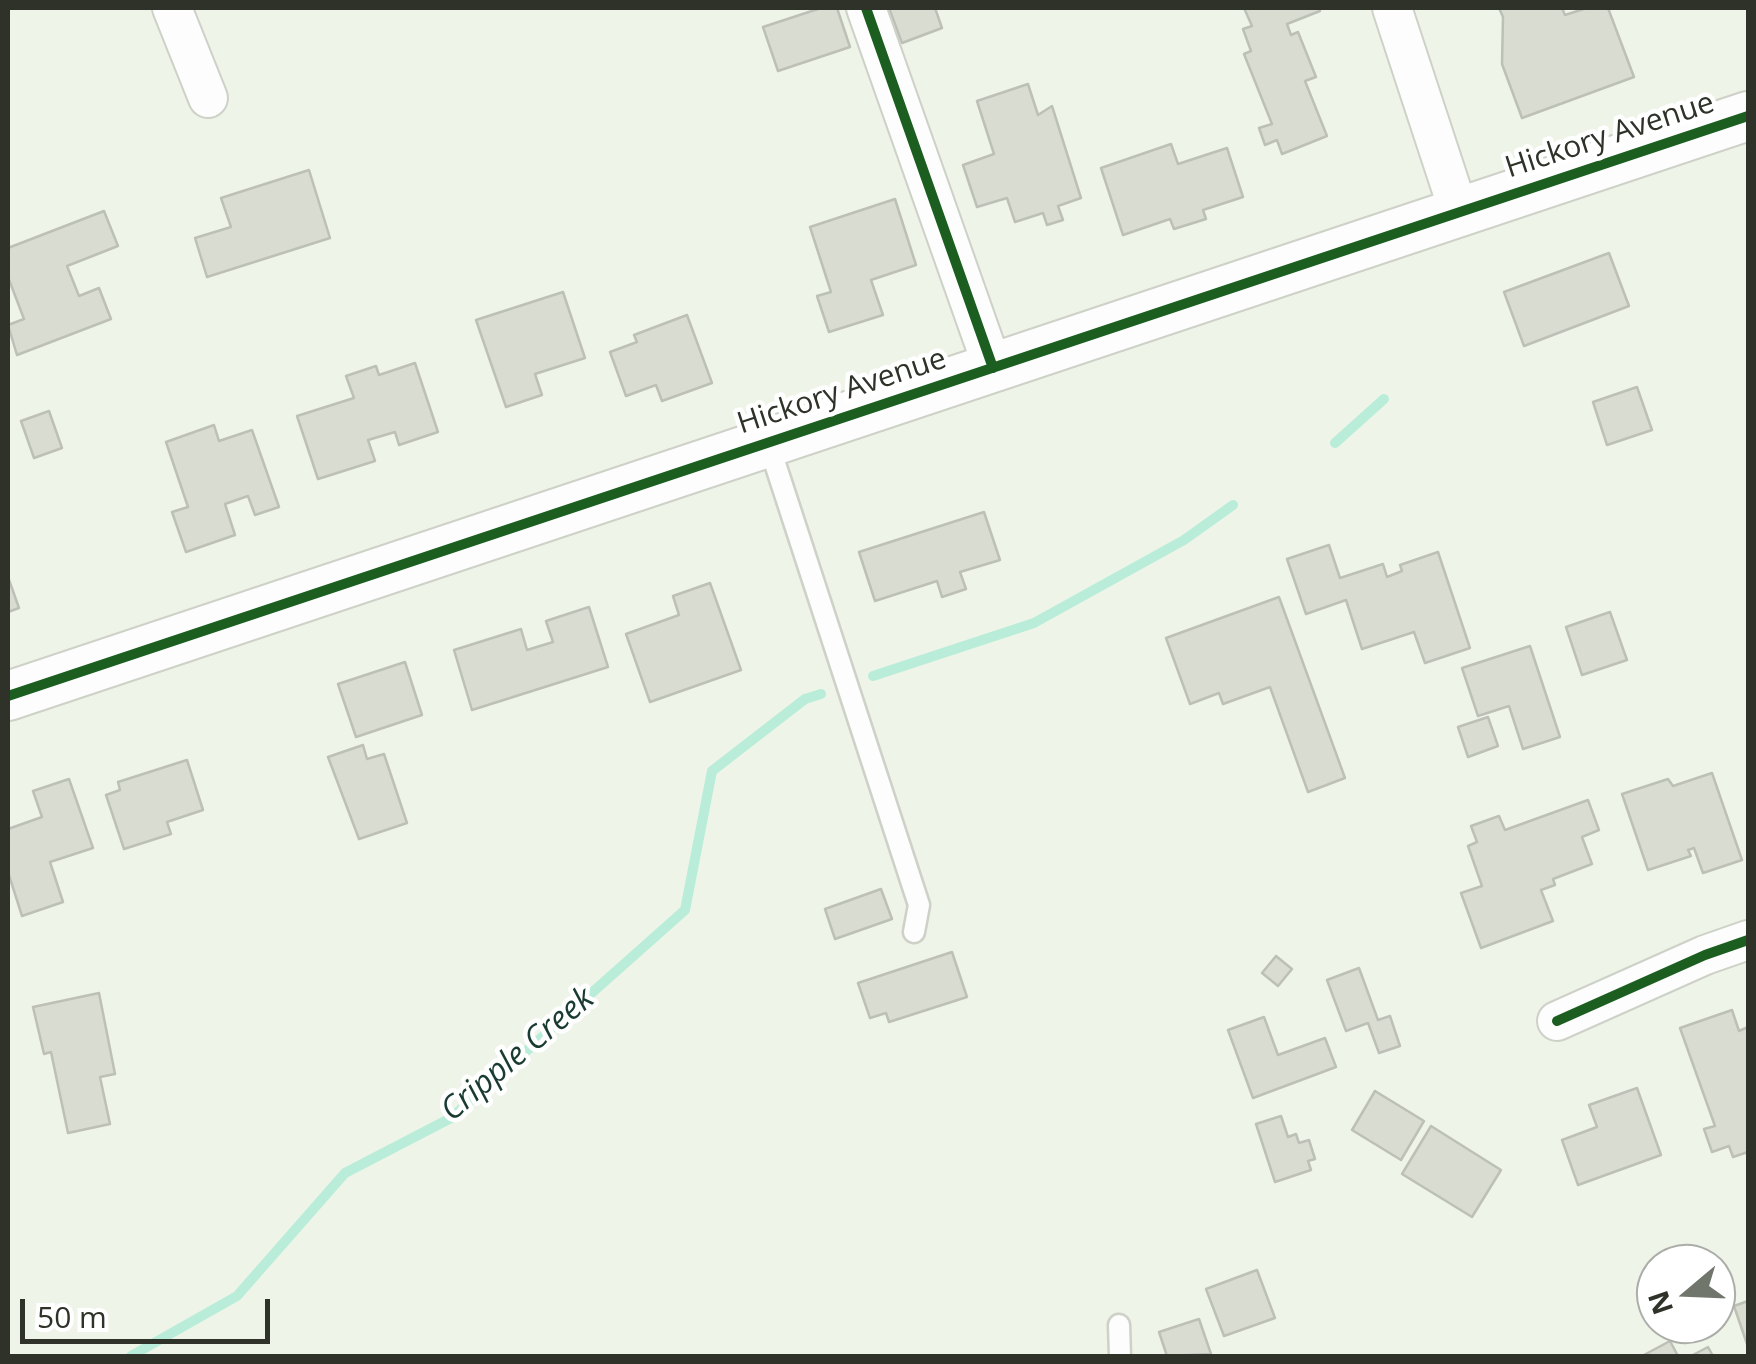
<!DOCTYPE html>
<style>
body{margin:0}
#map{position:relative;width:1756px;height:1364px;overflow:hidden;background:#eef4e8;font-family:"Open Sans",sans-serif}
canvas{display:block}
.frame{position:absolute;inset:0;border:10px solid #2e3229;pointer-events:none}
.north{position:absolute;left:1636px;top:1244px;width:100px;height:100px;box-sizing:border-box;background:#fff;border:2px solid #abada9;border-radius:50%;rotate:251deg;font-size:28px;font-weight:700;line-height:40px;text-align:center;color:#2e3229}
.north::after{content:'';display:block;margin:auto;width:35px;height:45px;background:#71766c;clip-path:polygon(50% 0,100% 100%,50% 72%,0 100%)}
.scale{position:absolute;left:20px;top:1299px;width:250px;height:45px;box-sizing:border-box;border:5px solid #2e3229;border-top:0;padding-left:12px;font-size:30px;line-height:35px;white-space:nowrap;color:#2e3229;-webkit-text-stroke:8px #fff;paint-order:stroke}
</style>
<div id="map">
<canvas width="1756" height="1364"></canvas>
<div class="frame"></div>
<div class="north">N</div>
<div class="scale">50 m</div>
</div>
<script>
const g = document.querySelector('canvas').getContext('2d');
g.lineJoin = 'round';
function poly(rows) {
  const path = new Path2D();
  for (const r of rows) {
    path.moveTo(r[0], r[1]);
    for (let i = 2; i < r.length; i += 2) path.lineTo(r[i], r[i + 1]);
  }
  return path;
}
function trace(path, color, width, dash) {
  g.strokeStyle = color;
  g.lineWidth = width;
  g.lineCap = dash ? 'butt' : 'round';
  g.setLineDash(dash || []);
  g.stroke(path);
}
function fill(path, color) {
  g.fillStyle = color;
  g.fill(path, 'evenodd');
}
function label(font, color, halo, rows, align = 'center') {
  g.font = font + ' "Open Sans",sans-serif';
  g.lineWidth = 9;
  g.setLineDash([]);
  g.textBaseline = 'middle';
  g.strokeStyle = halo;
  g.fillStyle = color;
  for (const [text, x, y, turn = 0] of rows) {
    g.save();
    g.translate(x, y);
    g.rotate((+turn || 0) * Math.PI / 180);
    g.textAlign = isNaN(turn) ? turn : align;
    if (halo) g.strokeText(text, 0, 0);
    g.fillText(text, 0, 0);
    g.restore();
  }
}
trace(poly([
 [1335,443,1384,399],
 [873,676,1034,623,1184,540,1233,505],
 [131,1356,237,1296,345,1173,451,1118,685,910,712,771,805,699,821,694]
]), '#b9edd9', 10);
const building = poly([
 [821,8,837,8,850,47,778,71,763,27,821,8],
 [889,8,935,8,942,28,902,43,889,8],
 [1244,8,1318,8,1320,11,1287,24,1291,35,1298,32,1316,77,1305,81,1327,136,1282,154,1277,140,1265,145,1259,128,1272,124,1244,54,1251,51,1243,29,1252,26,1244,8],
 [1499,8,1562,8,1565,15,1587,8,1608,8,1634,77,1522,118,1502,64,1503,17,1499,8],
 [1028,84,1038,115,1052,106,1081,198,1058,206,1063,220,1047,225,1043,213,1015,222,1007,198,977,207,963,165,994,154,977,101,1028,84],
 [1171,144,1178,164,1227,148,1243,197,1203,210,1206,219,1174,229,1170,219,1123,235,1101,168,1171,144],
 [309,170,330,238,207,277,195,238,231,227,221,198,309,170],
 [895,199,916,265,871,280,883,315,829,332,817,296,831,292,810,227,895,199],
 [104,211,118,246,67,266,79,296,99,288,111,319,17,355,8,325,24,319,8,277,8,248,104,211],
 [1609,253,1629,306,1524,346,1504,292,1609,253],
 [563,292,585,358,535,374,542,395,506,407,476,320,563,292],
 [687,315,712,383,662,401,656,385,626,396,610,352,637,342,634,335,687,315],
 [415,363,438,432,399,445,395,432,368,440,375,461,318,479,297,416,354,398,346,376,376,366,379,375,415,363],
 [1637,387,1652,430,1607,445,1593,402,1637,387],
 [49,411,62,448,34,458,21,421,49,411],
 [214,425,219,441,252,430,279,507,255,515,248,496,225,504,235,535,186,552,172,512,188,507,166,442,214,425],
 [984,512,1000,560,960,572,966,589,942,597,937,581,875,601,859,552,984,512],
 [1329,545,1340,578,1383,564,1387,577,1402,571,1400,565,1438,552,1470,648,1425,663,1414,632,1362,649,1346,600,1306,614,1287,559,1329,545],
 [8,577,19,608,8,612,8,577],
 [710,583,741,670,650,702,626,634,679,615,673,596,710,583],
 [1279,597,1345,778,1308,792,1270,687,1223,704,1219,693,1190,704,1166,638,1279,597],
 [589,607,608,667,472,710,454,650,521,629,527,650,553,642,546,621,589,607],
 [1610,612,1627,660,1582,675,1566,627,1610,612],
 [1530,646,1560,737,1523,749,1509,706,1478,716,1462,668,1530,646],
 [405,662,422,715,356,737,338,684,405,662],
 [1488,717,1498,746,1468,757,1458,727,1488,717],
 [363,745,367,759,384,754,407,823,359,839,328,757,363,745],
 [187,760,203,810,167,822,171,834,124,849,106,795,120,790,118,782,187,760],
 [1712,773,1742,860,1703,873,1694,848,1688,850,1691,856,1648,870,1622,794,1668,779,1673,786,1712,773],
 [69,779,93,848,50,862,63,902,22,916,8,872,8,829,42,817,33,791,69,779],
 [1588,800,1599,830,1582,837,1592,864,1553,879,1555,885,1541,890,1553,921,1481,948,1461,893,1482,886,1468,846,1477,842,1471,826,1499,816,1505,830,1588,800],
 [881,889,892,919,835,939,825,909,881,889],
 [952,952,967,997,889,1022,886,1013,870,1018,858,983,952,952],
 [1276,956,1292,969,1278,986,1262,973,1276,956],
 [1359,968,1378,1020,1390,1016,1400,1046,1379,1053,1368,1023,1346,1031,1327,980,1359,968],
 [99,993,115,1074,100,1077,110,1124,68,1133,51,1052,44,1054,33,1007,99,993],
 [1732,1010,1739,1031,1748,1027,1748,1152,1733,1157,1729,1146,1712,1152,1704,1129,1715,1126,1680,1028,1732,1010],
 [1264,1017,1278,1055,1325,1038,1336,1067,1253,1098,1228,1030,1264,1017],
 [1637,1088,1661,1155,1578,1185,1562,1140,1597,1127,1589,1105,1637,1088],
 [1375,1091,1424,1121,1401,1160,1352,1130,1375,1091],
 [1281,1116,1288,1137,1296,1134,1299,1143,1309,1140,1315,1159,1308,1161,1311,1170,1275,1182,1256,1124,1281,1116],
 [1431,1126,1501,1170,1472,1217,1402,1174,1431,1126],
 [1257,1270,1275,1318,1224,1336,1206,1289,1257,1270],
 [1748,1301,1748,1347,1734,1306,1748,1301],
 [1199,1319,1211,1354,1167,1356,1159,1332,1199,1319],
 [1670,1341,1678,1356,1642,1356,1670,1341],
 [1708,1347,1713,1356,1691,1356,1708,1347]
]);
fill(building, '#d9dcd1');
trace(building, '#bdc0b6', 2.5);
const service = poly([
 [768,442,919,905,914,932],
 [1119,1325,1120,1356]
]);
const minor = poly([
 [172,8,208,98],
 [866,8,993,368],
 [1392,8,1459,212],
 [1557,1021,1705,955,1748,940]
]);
const tertiary = poly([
 [8,696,1748,116]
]);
trace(service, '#cdd1c7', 25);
trace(minor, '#cdd1c7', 42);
trace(tertiary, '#cdd1c7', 52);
trace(service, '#fcfdfc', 20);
trace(minor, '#fcfdfc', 38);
trace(tertiary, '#fcfdfc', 48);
trace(poly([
 [866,8,993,368],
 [8,696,1748,116],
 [1557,1021,1705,955,1748,940]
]), '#1b5e20', 10);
label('30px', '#2e3229', '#fff', [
 ["Hickory Avenue",1610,136,-18],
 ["Hickory Avenue",842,392,-18]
]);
label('italic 32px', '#193b31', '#fff', [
 ["Cripple Creek",518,1055,-40]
]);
</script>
